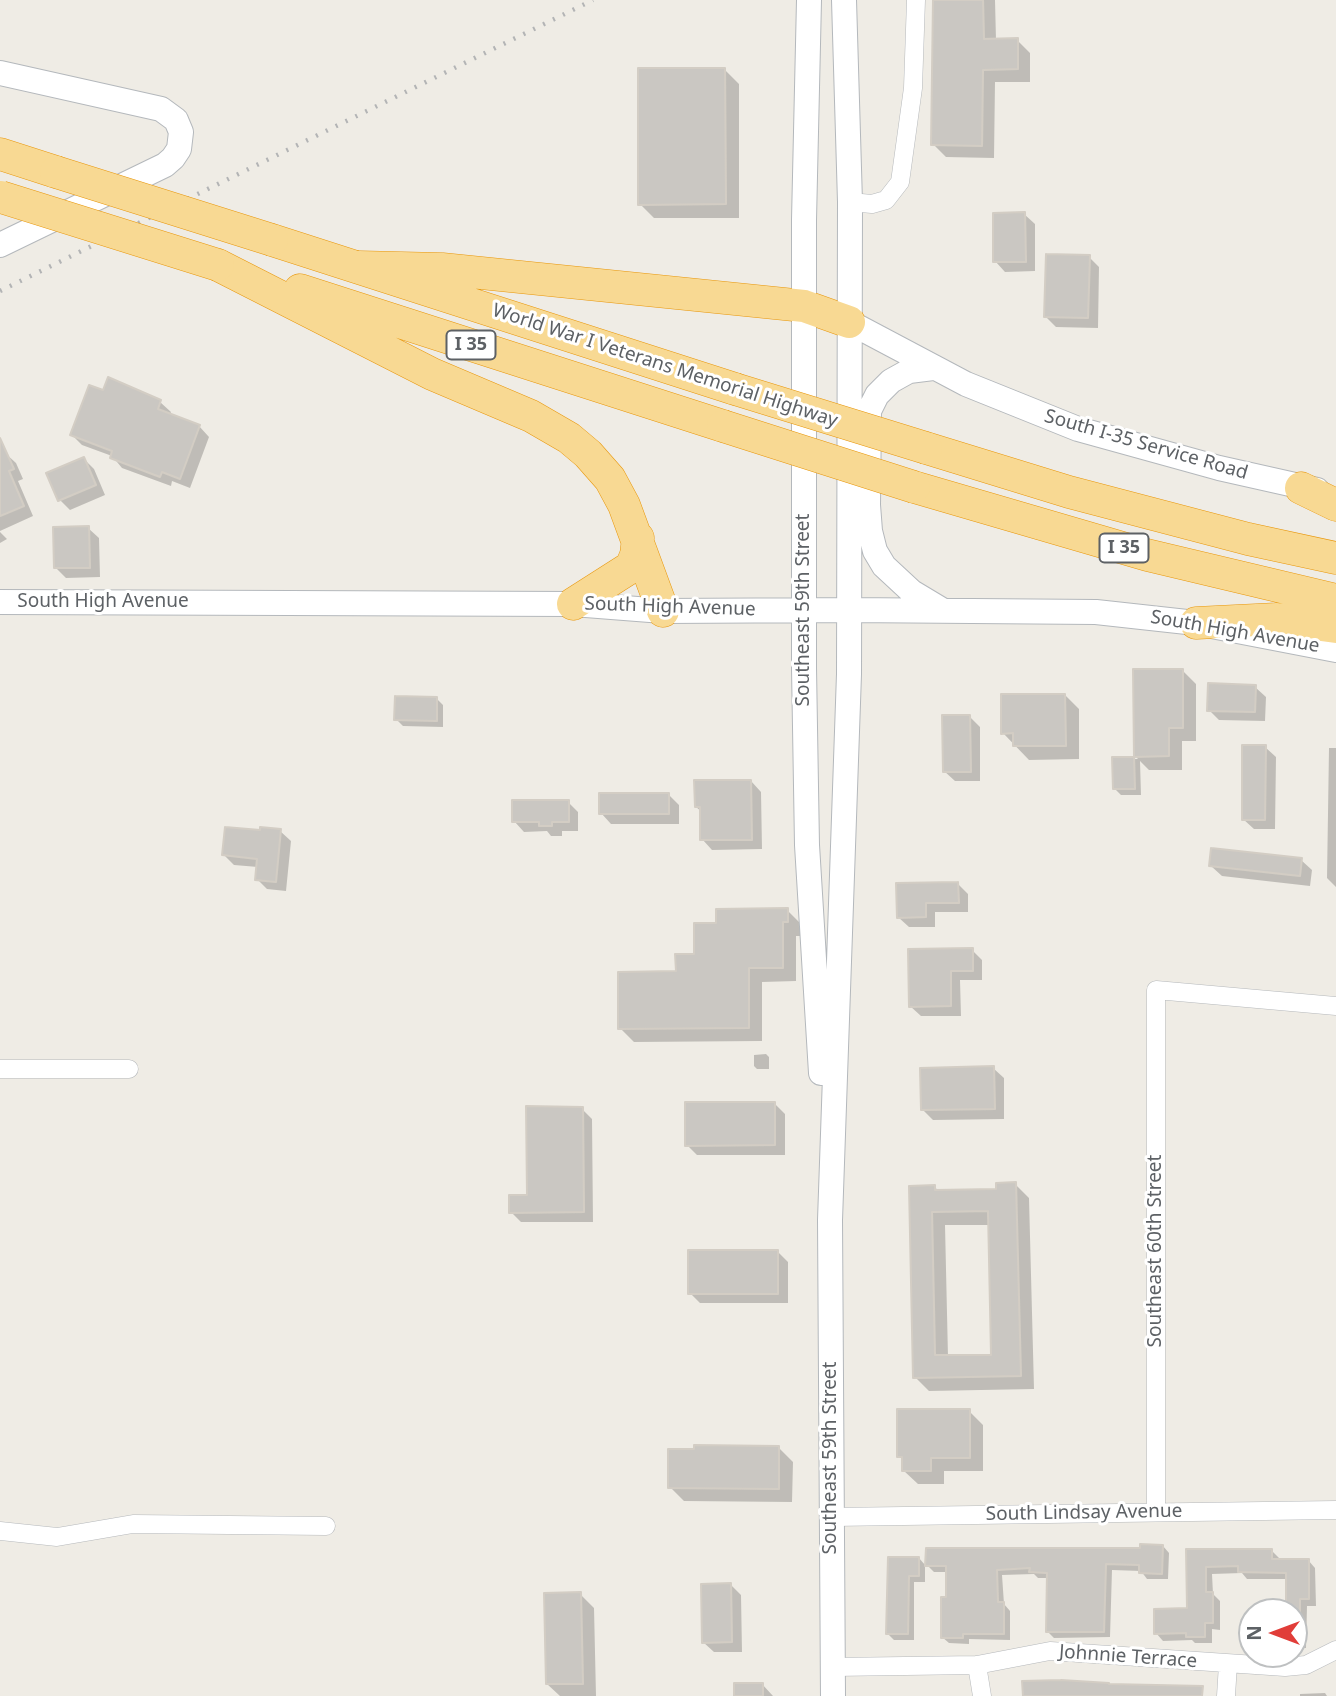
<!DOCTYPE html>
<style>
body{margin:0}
#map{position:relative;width:1336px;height:1696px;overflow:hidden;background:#efece5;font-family:"Noto Sans",sans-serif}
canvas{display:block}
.north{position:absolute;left:1238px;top:1598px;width:70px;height:70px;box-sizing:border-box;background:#fff;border:2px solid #bec0c1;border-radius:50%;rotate:270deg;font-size:19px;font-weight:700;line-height:28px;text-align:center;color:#5d6165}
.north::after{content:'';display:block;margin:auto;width:24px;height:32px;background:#e13d39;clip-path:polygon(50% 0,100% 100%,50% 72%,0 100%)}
</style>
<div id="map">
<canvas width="1336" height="1696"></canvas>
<div class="north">N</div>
</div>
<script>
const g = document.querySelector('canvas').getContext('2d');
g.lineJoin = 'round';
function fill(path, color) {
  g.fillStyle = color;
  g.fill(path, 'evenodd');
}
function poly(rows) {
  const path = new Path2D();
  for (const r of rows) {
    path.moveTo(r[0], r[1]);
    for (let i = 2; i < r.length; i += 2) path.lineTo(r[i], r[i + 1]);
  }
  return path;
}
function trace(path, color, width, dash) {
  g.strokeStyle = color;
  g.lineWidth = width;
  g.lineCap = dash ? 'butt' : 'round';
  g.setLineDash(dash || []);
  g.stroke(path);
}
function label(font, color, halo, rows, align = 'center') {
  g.font = font + ' "Noto Sans",sans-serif';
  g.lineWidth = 6;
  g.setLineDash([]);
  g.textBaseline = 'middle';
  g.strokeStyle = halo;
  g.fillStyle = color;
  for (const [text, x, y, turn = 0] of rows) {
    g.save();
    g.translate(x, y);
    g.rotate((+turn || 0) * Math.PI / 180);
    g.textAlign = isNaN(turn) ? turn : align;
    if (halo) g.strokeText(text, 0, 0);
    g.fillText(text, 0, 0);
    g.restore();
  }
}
fill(poly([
 [934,0,995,0,996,40,1017,40,1030,53,1030,82,995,82,994,158,946,157,933,144],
 [725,70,739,84,739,218,654,218,640,204],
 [1024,214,1035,224,1035,271,1005,272,995,261],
 [1089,257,1099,267,1098,328,1056,327,1046,317],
 [109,379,160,402,171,412,170,415,199,426,209,437,190,488,172,481,171,486,122,468,112,456,82,445,72,435,104,392],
 [5,453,16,463,23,479,18,481,33,516,0,531,0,455],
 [84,459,94,469,105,495,70,510,60,500],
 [88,528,99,538,100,577,66,578,56,568],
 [0,532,7,539,0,543],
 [1182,670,1196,684,1196,741,1182,741,1182,770,1149,770,1140,761,1141,795,1121,795,1114,788,1114,759,1138,759,1135,756],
 [1255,687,1266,697,1265,721,1219,720,1209,710],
 [1065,695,1079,709,1079,759,1029,760,1003,733],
 [437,699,443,705,443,727,403,726,396,719],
 [969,716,980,727,980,781,955,781,944,771],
 [1265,747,1276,757,1275,829,1254,829,1243,819],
 [1329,748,1336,748,1336,887,1327,878],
 [751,781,761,792,762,849,712,850,702,839,702,812,696,807],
 [669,795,679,805,679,824,611,824,601,813],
 [568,802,578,812,578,831,562,831,562,836,551,836,547,831,524,832,514,821],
 [280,831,291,841,286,891,267,889,257,879,258,867,234,865,224,855],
 [1301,860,1312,870,1310,886,1222,876,1211,866],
 [958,884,968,894,968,912,935,912,935,927,909,927,898,917],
 [787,910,801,924,801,936,796,936,796,981,762,982,762,1041,634,1042,620,1028,696,956,718,925],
 [972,950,982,960,982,980,960,980,961,1016,921,1016,910,1006],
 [766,1054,769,1057,769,1069,757,1069,754,1066,754,1055],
 [993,1068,1004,1078,1004,1119,933,1120,922,1109],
 [774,1103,785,1114,785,1155,697,1155,687,1145],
 [582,1109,592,1119,593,1222,521,1222,511,1212,528,1197],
 [1015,1184,1029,1198,1034,1389,929,1391,915,1377,910,1187,935,1187,939,1192,998,1191],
 [945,1225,990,1225,993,1356,948,1357],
 [778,1252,788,1262,788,1303,700,1303,690,1293],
 [969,1411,983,1425,983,1471,944,1471,944,1484,918,1484,904,1471,904,1461,899,1456],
 [779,1448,793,1462,792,1502,684,1501,670,1487],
 [1163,1546,1169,1553,1168,1579,1147,1579,1141,1571,1112,1570,1110,1637,1054,1638,1048,1632,1049,1578,1038,1578,1034,1574,1002,1575,1004,1604,1010,1611,1010,1640,969,1639,969,1644,949,1643,942,1637,948,1599,948,1572,934,1572,927,1565,1142,1550],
 [1271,1550,1279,1558,1279,1561,1308,1560,1315,1568,1316,1606,1307,1606,1306,1648,1294,1648,1294,1612,1269,1612,1269,1608,1288,1609,1287,1579,1247,1579,1242,1573,1212,1574,1213,1594,1220,1601,1220,1630,1212,1629,1212,1643,1195,1643,1192,1640,1163,1641,1156,1633,1189,1610,1188,1551],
 [890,1558,919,1558,925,1565,925,1582,914,1582,914,1640,894,1640,887,1633],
 [731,1585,741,1595,742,1652,714,1652,703,1642],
 [580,1594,594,1608,596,1696,560,1696,547,1684],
 [762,1684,773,1696,736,1696],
 [1325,1693,1327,1696,1300,1696,1300,1694]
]), '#0003');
const building = poly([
 [933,0,983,0,984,39,1018,38,1018,69,983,70,982,146,931,145,933,0],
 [638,68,725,68,726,204,638,205,638,68],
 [1025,212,1026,262,993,262,993,213,1025,212],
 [1046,254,1090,255,1088,318,1044,317,1046,254],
 [108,377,161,400,158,409,200,425,180,479,162,472,160,477,110,458,112,451,70,435,89,385,103,390,108,377],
 [0,438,14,469,9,471,24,506,0,516,0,438],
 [84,457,96,485,58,501,46,473,84,457],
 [89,526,90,568,54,568,53,527,89,526],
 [1133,669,1183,669,1183,728,1169,728,1169,756,1134,757,1133,669],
 [1208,683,1256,685,1255,712,1207,711,1208,683],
 [1001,694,1065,694,1066,746,1013,746,1013,733,1001,734,1001,694],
 [395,696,437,697,437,721,394,720,395,696],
 [942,715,970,715,971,772,943,772,942,715],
 [1242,745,1266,745,1265,820,1242,820,1242,745],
 [1112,757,1134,757,1135,789,1113,789,1112,757],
 [694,780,751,780,752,840,700,840,700,807,695,807,694,780],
 [599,793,669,793,669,814,599,814,599,793],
 [512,800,569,800,569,822,552,822,552,826,539,826,539,822,512,822,512,800],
 [225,827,260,830,260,827,281,829,276,882,255,880,257,859,222,855,225,827],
 [1211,848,1302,858,1300,876,1209,866,1211,848],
 [958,882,959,903,926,903,926,917,897,918,896,883,958,882],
 [788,908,788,922,783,922,783,968,749,968,749,1028,618,1029,618,972,676,971,675,954,694,954,694,923,716,923,716,909,788,908],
 [973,948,973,971,951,971,951,1006,909,1007,908,949,973,948],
 [994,1066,995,1109,921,1110,920,1068,994,1066],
 [685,1102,775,1102,775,1145,685,1146,685,1102],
 [526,1106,583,1107,584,1212,509,1213,509,1195,527,1195,526,1106],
 [1016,1182,1021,1376,913,1378,909,1186,935,1185,935,1190,996,1189,996,1183,1016,1182],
 [988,1211,991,1355,935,1355,932,1212,988,1211],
 [688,1250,778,1250,778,1294,688,1294,688,1250],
 [897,1409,970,1409,970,1458,931,1458,931,1471,902,1471,902,1457,897,1457,897,1409],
 [694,1445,779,1446,779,1489,668,1488,668,1449,694,1449,694,1445],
 [1140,1544,1163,1545,1162,1574,1139,1573,1139,1565,1106,1564,1104,1632,1046,1632,1047,1573,1029,1572,1030,1568,997,1570,998,1602,1004,1602,1004,1634,963,1634,963,1638,941,1638,941,1597,946,1597,946,1566,925,1566,926,1548,1140,1548,1140,1544],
 [1186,1549,1272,1549,1272,1559,1309,1559,1309,1599,1300,1599,1300,1612,1286,1612,1286,1573,1238,1572,1238,1566,1206,1567,1206,1592,1213,1592,1213,1623,1205,1623,1205,1637,1186,1637,1186,1633,1154,1634,1154,1609,1187,1608,1186,1549],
 [888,1557,919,1557,919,1576,909,1576,908,1634,886,1634,888,1557],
 [731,1583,732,1642,702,1643,701,1584,731,1583],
 [581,1592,583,1684,546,1684,544,1593,581,1592],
 [1061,1680,1109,1683,1109,1684,1203,1686,1202,1696,1023,1696,1022,1681,1061,1680],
 [734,1683,763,1683,763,1696,734,1696,734,1683]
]);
fill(building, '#cac7c2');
trace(building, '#d3cdc4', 2);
const street = poly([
 [850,202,872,204,886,200,900,182,913,88,916,0],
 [0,1069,129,1069],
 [1156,1511,1156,990,1336,1006],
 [832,1517,1336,1510],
 [0,1531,57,1537,133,1524,326,1526],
 [977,1665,982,1696],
 [833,1667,977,1665,1050,1651,1285,1667,1306,1665,1336,1650],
 [1226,1696,1228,1664]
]);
const secondary = poly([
 [809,0,804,220,804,668,807,845,821,1073],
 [0,73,161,109,176,120,181,132,179,149,173,158,165,165,0,245],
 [849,322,966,384,1078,429,1219,468,1317,490],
 [933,368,909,371,891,381,877,395,869,411,868,505,870,531,875,551,884,566,912,592,942,610],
 [0,602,573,604,663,611,848,610,1096,612,1196,623,1336,650],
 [833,1696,830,1220,849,674,850,202,844,0]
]);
const highway = poly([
 [0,154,56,172],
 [272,240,735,389],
 [218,265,432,374,531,416,569,438,588,454,610,479,624,505,663,611],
 [359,267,442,269,804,306,849,322],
 [300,290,723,426],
 [926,448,1069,492,1248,539,1336,558],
 [914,487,1147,555,1336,600],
 [1301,488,1336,505],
 [573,604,631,567,636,555,638,538],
 [1196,623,1277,619,1336,627]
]);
trace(street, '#b5b8bb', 19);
trace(secondary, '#b4b8bc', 26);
trace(highway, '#e8970c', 33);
trace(street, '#fff', 18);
trace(secondary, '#fff', 24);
trace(highway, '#f8d993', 32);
trace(poly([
 [0,291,593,0]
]), '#b3b4b5', 4.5, [2, 9]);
const highwayBridge = poly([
 [56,172,272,240],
 [1,197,218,265],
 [735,389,926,448],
 [723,426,914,487]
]);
trace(highwayBridge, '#e8970c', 33, []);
trace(highwayBridge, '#f8d993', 32);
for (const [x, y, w] of [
 [471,345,49],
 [1124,548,49]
]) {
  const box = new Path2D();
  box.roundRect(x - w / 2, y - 14.5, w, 29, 5);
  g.fillStyle = '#fff';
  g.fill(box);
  trace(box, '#5d6165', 2);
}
label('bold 18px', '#5d6165', null, [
 ["I 35",471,345],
 ["I 35",1124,548]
]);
label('19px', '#5d6165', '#fff', [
 ["World War I Veterans Memorial Highway",665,366,18],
 ["South I-35 Service Road",1146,445,16],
 ["South High Avenue",103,602],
 ["South High Avenue",670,607,2],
 ["Southeast 59th Street",804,610,-90],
 ["South High Avenue",1235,632,10],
 ["Southeast 60th Street",1156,1251,-90],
 ["Southeast 59th Street",831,1458,-90],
 ["South Lindsay Avenue",1084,1513,-1],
 ["Johnnie Terrace",1128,1657,4]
]);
</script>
